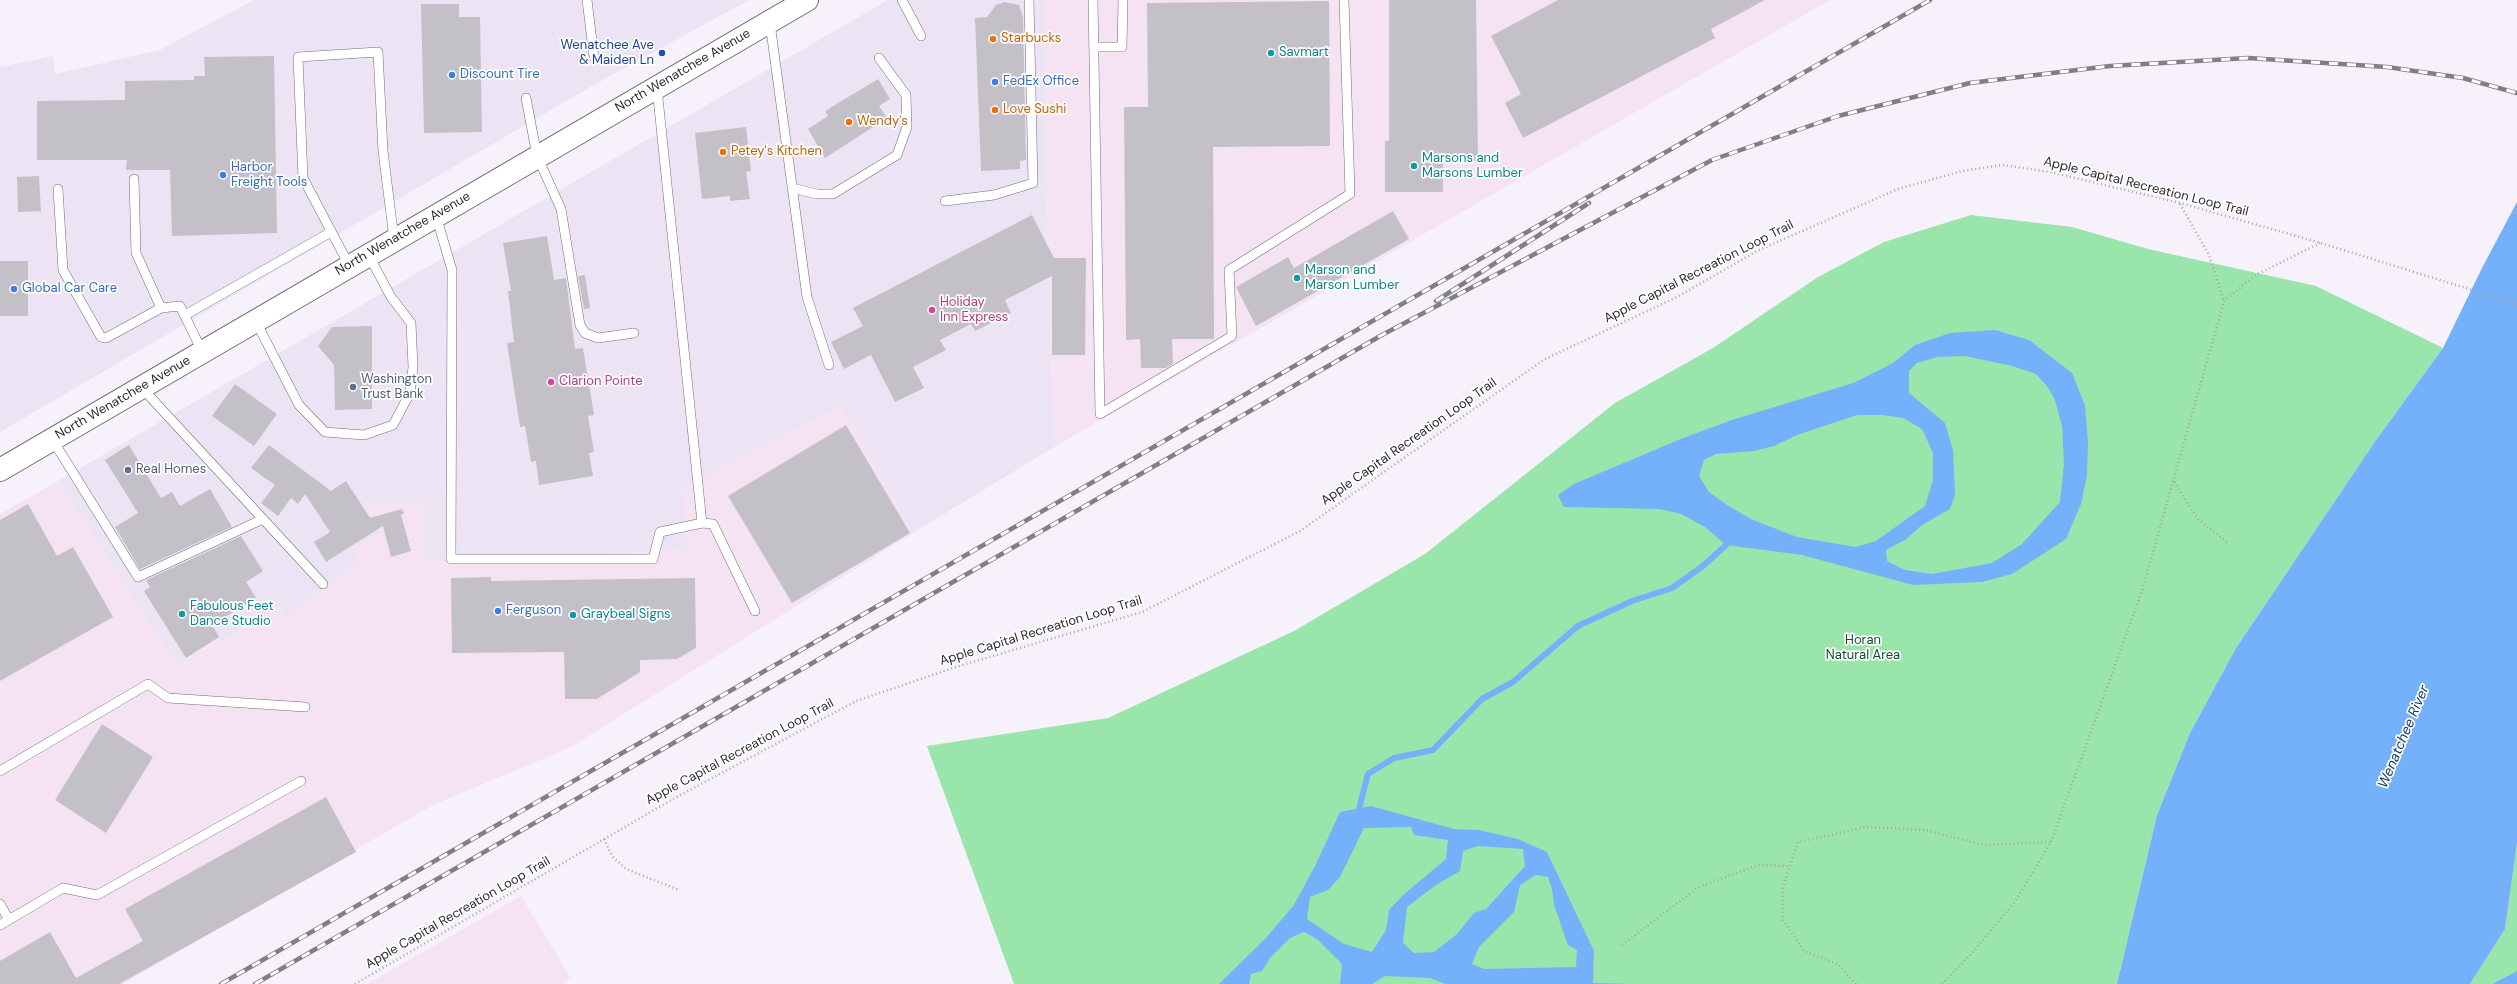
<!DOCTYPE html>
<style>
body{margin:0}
canvas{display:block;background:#f6f1fa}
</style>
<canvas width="2517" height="984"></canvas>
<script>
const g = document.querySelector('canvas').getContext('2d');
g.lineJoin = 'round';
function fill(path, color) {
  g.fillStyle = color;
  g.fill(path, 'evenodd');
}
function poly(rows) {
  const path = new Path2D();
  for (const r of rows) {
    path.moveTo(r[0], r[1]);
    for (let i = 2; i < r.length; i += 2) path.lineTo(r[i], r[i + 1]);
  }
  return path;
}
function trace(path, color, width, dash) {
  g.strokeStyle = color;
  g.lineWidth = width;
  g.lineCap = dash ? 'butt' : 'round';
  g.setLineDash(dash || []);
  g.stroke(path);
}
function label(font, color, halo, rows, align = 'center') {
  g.font = font + ' "DM Sans",sans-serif';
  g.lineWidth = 3.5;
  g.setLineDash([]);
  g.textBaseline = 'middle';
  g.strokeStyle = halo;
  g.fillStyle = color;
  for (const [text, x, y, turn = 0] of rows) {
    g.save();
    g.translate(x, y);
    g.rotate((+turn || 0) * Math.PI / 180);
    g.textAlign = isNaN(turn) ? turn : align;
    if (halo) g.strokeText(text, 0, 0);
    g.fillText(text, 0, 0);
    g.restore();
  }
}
fill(poly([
 [254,0,749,0,592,86,0,432,0,67,53,56,55,74,160,50],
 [888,0,1045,0,1046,192,1054,447,913,533,841,406,687,550,424,563,364,504,380,532,352,549,361,562,287,617,278,606,222,642,219,638,177,666,58,481]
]), '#ece4f4');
fill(poly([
 [1045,0,1830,0,1054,447,1046,192],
 [841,405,913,533,571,747,433,805,123,984,0,984,0,514,58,481,177,666,220,638,223,642,278,606,287,617,361,562,352,549,380,532,364,504,423,502,425,563,687,550,682,489],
 [521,896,570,977,565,984,367,984]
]), '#f5e3f4');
fill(poly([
 [1971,215,2072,227,2148,249,2316,286,2443,348,2376,440,2236,648,2190,733,2157,815,2117,984,1014,984,927,746,1108,718,1294,631,1425,554,1615,403,1713,348,1818,277,1884,242],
 [2517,843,2517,971,2492,984,2470,984,2505,929]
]), '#9ae5ac');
fill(poly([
 [2517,202,2517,843,2505,929,2470,984,2117,984,2157,815,2190,733,2236,648,2376,440,2443,348,2482,268],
 [1995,330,2029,340,2072,373,2085,405,2088,443,2087,475,2081,504,2066,539,2012,574,1982,582,1913,585,1802,555,1726,545,1705,527,1681,514,1660,509,1564,507,1558,495,1574,484,1683,438,1732,420,1853,383,1893,363,1915,345,1950,333],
 [1965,356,2012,366,2036,374,2047,386,2055,400,2062,426,2064,464,2060,502,2022,544,1992,563,1932,574,1905,570,1887,561,1886,550,1905,540,1922,525,1950,509,1955,495,1953,450,1945,423,1909,393,1909,371,1917,363,1938,357],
 [1857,415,1882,415,1903,418,1922,429,1933,453,1933,480,1925,506,1876,541,1855,547,1797,537,1753,520,1730,507,1709,492,1699,476,1704,460,1716,454,1754,451,1774,446,1797,435],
 [1371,806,1454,829,1479,830,1518,839,1547,852,1594,951,1593,983,1631,984,1445,984,1430,978,1385,976,1372,984,1340,984,1342,964,1317,939,1304,932,1290,938,1270,958,1262,971,1251,974,1249,984,1219,984,1266,938,1294,905,1315,866,1340,812],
 [1411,827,1414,835,1448,840,1446,859,1402,896,1389,910,1386,930,1372,952,1344,944,1307,919,1310,897,1328,890,1340,877,1364,828],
 [1478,846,1523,849,1525,866,1486,909,1474,913,1457,934,1434,952,1414,953,1403,943,1407,907,1436,885,1460,871,1463,851],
 [1536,875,1548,877,1552,889,1554,905,1568,945,1577,950,1576,967,1484,969,1472,964,1479,947,1514,912,1520,885],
 [2517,971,2517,984,2492,984]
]), '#75b1fa');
trace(poly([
 [1359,809,1368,774,1394,758,1433,750,1482,699,1513,682,1578,626,1632,601,1672,588,1703,566,1726,545]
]), '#75b1fa', 6);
fill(poly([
 [1389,0,1476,0,1478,161,1443,161,1443,192,1385,192,1385,141,1389,141],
 [1558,0,1765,0,1711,29,1715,38,1523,138,1505,103,1521,94,1491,36],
 [1329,1,1330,146,1213,147,1214,339,1172,339,1173,364,1166,368,1141,368,1140,339,1126,340,1124,107,1148,107,1147,3],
 [1004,2,1019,5,1023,17,1026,160,1020,161,1020,169,981,171,975,18,987,17,996,5],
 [421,4,459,4,459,17,480,17,482,132,424,133],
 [274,56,277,233,172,236,170,170,126,170,127,160,37,160,37,101,125,100,125,81,194,80,194,76,205,76,204,57],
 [878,79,890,99,879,106,887,118,825,158,808,129,828,116,825,111],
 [746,127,751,171,746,172,750,199,730,201,730,196,702,199,695,133],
 [39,176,41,211,18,212,17,177],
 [1393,211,1409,239,1256,326,1236,287,1288,257,1294,268],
 [1032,215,1054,258,1086,258,1085,355,1052,355,1052,276,1005,300,1011,313,975,331,971,324,940,340,946,350,913,367,924,388,895,402,871,355,844,369,831,342,863,326,853,308],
 [547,236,554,280,566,278,575,349,583,348,594,415,588,416,594,452,589,453,593,476,539,485,536,461,531,462,525,426,520,427,507,343,514,342,508,291,511,291,503,243],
 [0,261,28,261,28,316,0,316],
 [585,275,590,308,584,309,578,276],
 [372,326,372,409,335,410,334,365,318,346,332,327],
 [235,384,277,414,254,446,212,416],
 [846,425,910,533,792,603,728,496],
 [129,445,161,498,172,492,180,506,210,489,232,527,140,569,115,527,138,513,105,460],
 [269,445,331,491,346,481,370,518,402,509,404,513,401,515,411,551,391,557,383,526,326,562,314,542,330,532,305,494,298,504,291,498,278,516,261,503,275,485,251,468],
 [28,504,57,556,73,547,113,617,0,681,0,520],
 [241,536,263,571,246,582,256,598,212,625,219,637,186,658,144,591,150,587,146,580],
 [491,577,491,581,695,578,696,648,677,659,640,660,640,672,597,699,565,699,564,652,452,653,451,578],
 [102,724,153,757,106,833,55,800],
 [326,797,356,852,119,984,0,984,0,961,50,932,76,978,143,941,125,909]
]), '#c4c0c8');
const service = poly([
 [587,0,594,57],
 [902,0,921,36],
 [1093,0,1100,414,1232,336,1229,270,1350,194,1344,0],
 [770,23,807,297,829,365],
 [1094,47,1122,47,1123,0],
 [657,88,702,523],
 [526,98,537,156,561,209,580,325,585,333,598,338,634,333],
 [134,179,136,253,161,308,180,306,202,351],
 [792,188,817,194,833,194,897,155,907,127,906,95,879,58],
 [58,189,63,270,101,337,106,338,161,308],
 [945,201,994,195,1033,183,1029,0],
 [436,216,452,270,451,559,653,559,660,532,702,523,713,524,755,611],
 [349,265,303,178,298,57,378,52,383,151,394,239],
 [185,315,331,232],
 [255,320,299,405,325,432,364,435,393,425,410,393,413,367,411,323,391,297,368,254],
 [141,387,323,584],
 [52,439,138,577,263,519],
 [0,771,148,684,168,698,305,707],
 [0,904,9,920],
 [0,925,63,888,97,895,301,781]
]);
const primary = poly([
 [0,470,807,0]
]);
trace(service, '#716d75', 10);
trace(primary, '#716d75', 24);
trace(poly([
 [2180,204,2209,255,2224,301],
 [2174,482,2198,519,2227,542],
 [604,839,612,856,626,869,679,890],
 [1622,945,1697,888,1758,865,1790,866],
 [355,984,673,799,856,701,959,666,1142,612,1300,531,1545,359,1675,298,1759,250,1898,189,1962,171,2002,165,2050,172,2180,203,2321,243,2517,304],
 [1856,984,1838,964,1804,951,1783,920,1783,887,1798,842,1867,827,1925,830,1984,845,2050,842],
 [1942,984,1972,953,2014,903,2051,842,2142,591,2224,301,2256,275,2320,243]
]), '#a8a4ab', 2.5, [1, 3]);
trace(service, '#fff', 9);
trace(primary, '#fff', 22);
const rail = poly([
 [1436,301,1589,203],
 [221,984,1930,0],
 [255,984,1382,335,1712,160,1838,116,1970,83,2110,66,2248,58,2387,67,2463,78,2517,93]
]);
trace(rail, '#817e84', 4.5);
trace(rail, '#fff', 3, [9]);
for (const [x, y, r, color] of [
 [993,39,4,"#e8710a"],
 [662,53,4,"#1a4fb4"],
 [1271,53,4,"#0f9aa8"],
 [452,75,4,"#3f7fe0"],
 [995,82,4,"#3f7fe0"],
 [995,110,4,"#e8710a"],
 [849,122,4,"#e8710a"],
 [723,152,4,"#e8710a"],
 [1414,166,4,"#0f9aa8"],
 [223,175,4,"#3f7fe0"],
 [1297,278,4,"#0f9aa8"],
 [14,289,4,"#3f7fe0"],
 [932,310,4,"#d1479c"],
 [551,382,4,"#d1479c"],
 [353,387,4,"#5c6f8a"],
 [128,470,4,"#5c6f8a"],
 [498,611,4,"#3f7fe0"],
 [182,614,4,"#0f9aa8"],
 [573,615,4,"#0f9aa8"]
]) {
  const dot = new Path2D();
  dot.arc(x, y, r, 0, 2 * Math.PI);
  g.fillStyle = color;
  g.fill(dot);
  trace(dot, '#fff', 1.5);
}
label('13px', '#c56008', '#fff', [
 ["Starbucks",1001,39],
 ["Love Sushi",1003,110],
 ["Wendy's",857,122],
 ["Petey's Kitchen",731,152]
], 'left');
label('13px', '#164399', '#fff', [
 ["Wenatchee Ave",654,46],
 ["& Maiden Ln",654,61]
], 'right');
label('13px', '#0d838f', '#fff', [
 ["Savmart",1279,53],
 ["Marsons and",1422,159],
 ["Marsons Lumber",1422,174],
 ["Marson and",1305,271],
 ["Marson Lumber",1305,286],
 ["Fabulous Feet",190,607],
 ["Dance Studio",190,622],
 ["Graybeal Signs",581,615]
], 'left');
label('13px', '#2b2a2d', '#fff', [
 ["North Wenatchee Avenue",683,71,-30],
 ["Apple Capital Recreation Loop Trail",2146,187,14],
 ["North Wenatchee Avenue",403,234,-30],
 ["Apple Capital Recreation Loop Trail",1699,272,-27],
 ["North Wenatchee Avenue",123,398,-30],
 ["Apple Capital Recreation Loop Trail",1409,442,-35],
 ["Apple Capital Recreation Loop Trail",1041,631,-17],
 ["Apple Capital Recreation Loop Trail",740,752,-28],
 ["Apple Capital Recreation Loop Trail",458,913,-30]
]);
label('13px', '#366cbe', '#fff', [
 ["Discount Tire",460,75],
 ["FedEx Office",1003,82],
 ["Harbor",231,168],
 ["Freight Tools",231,183],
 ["Global Car Care",22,289],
 ["Ferguson",506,611]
], 'left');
label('13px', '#b23c85', '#fff', [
 ["Holiday",940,303],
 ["Inn Express",940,318],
 ["Clarion Pointe",559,382]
], 'left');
label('13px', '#4e5e75', '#fff', [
 ["Washington",361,380],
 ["Trust Bank",361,395],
 ["Real Homes",136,470]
], 'left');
label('13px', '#0e4f27', '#fff', [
 ["Horan",1863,641],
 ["Natural Area",1863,656]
]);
label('italic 14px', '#113a68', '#fff', [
 ["Wenatchee River",2404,737,-67]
]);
</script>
